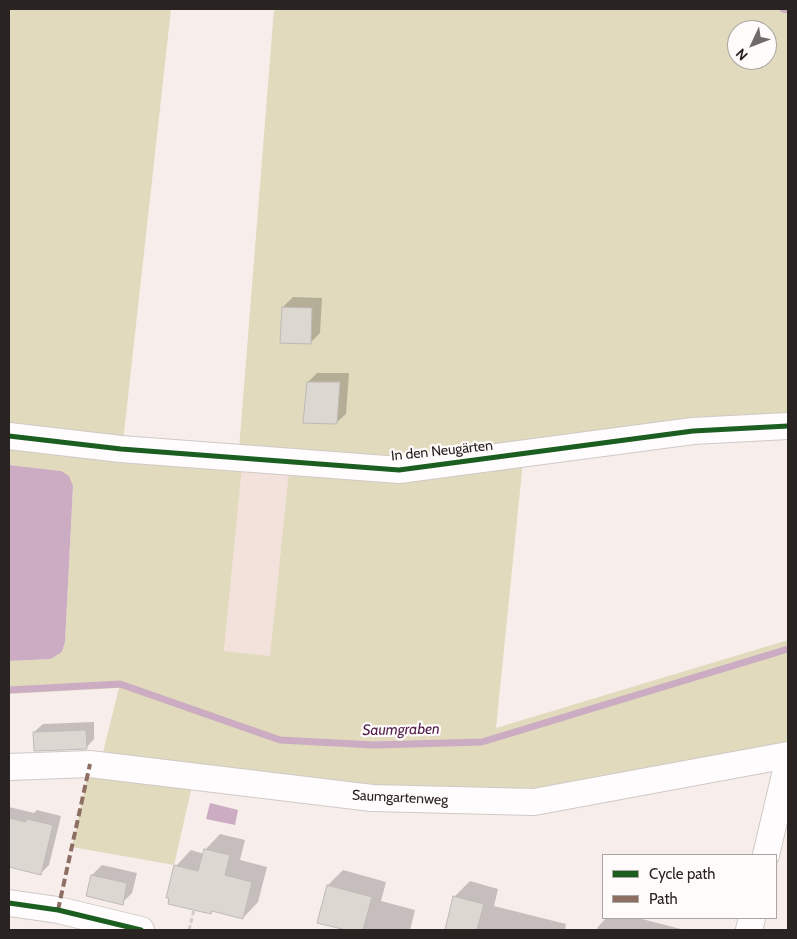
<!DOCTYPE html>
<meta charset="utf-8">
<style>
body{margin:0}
#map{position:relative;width:797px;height:939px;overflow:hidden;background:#f7eeeb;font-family:Cabin,sans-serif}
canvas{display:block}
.frame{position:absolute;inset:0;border:10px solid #292321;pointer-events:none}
.legend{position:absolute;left:602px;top:854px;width:175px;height:65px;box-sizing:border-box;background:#fffbfa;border:1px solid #a9a5a3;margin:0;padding:6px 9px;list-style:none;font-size:15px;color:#292321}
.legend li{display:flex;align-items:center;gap:10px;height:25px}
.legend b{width:25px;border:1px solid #a9a5a3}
.north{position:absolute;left:727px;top:20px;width:50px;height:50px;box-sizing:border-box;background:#fffbfa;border:1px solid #a9a5a3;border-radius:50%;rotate:227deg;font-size:14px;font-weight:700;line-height:20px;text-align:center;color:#292321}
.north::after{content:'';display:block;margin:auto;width:18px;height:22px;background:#716a68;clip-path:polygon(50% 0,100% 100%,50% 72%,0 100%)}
</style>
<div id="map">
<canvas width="797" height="939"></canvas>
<div class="frame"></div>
<ul class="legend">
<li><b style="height:6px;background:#1b5e20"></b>Cycle path</li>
<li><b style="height:6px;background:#8d6e63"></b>Path</li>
</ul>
<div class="north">N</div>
</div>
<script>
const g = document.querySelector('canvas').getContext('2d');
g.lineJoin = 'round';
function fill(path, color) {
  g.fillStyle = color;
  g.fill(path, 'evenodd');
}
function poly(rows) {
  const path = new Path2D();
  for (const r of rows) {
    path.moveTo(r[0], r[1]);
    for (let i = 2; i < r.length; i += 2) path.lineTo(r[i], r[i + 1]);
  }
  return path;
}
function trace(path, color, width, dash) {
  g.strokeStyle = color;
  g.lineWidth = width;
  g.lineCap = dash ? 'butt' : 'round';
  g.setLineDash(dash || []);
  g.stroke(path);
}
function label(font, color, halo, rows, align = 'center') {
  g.font = font + ' Cabin,sans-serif';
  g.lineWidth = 4.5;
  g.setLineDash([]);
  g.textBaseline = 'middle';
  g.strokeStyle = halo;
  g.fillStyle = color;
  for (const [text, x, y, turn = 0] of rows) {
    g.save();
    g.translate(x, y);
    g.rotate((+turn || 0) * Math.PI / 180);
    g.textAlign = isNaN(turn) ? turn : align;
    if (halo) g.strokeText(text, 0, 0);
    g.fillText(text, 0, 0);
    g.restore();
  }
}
fill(poly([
 [242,465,289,470,270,656,224,651]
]), '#f3e1db');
fill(poly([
 [9,9,171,9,123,442,239,449,274,9,788,9,788,434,523,461,496,728,788,640,788,742,533,789,375,786,103,752,119,688,9,694,9,661,51,659,62,652,65,642,73,486,61,471,9,465],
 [737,30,767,30,767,60,737,60],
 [242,466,289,470,270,656,224,651],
 [88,773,192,786,174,865,72,847]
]), '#e1dabd');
fill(poly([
 [9,465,61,471,69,476,73,486,65,642,62,652,51,659,9,661],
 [210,803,238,810,235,825,206,819]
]), '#cbacc2');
fill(poly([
 [293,297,322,298,320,333,310,343,283,307],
 [317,373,349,373,346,414,336,423,308,382],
 [94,722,94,739,86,748,34,732,43,724],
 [9,807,34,813,37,810,61,816,49,865,40,874,9,866],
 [220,834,245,840,240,860,267,867,258,902,243,918,214,910,211,913,176,866,191,850,204,854,205,850],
 [102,865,137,873,132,893,122,903,92,875],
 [343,870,386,882,381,901,415,910,410,930,340,930,341,928,328,885],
 [470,881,498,889,494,906,566,924,565,930,446,930,454,897],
 [606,918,638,918,681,929,680,930,597,930,598,927]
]), '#0003');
trace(poly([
 [783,9,788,10],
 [9,690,120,684,280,740,374,745,482,742,788,649]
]), '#cbacc2', 7);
const building = poly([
 [282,307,312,308,311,344,280,343,282,307],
 [307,382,340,382,337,424,303,423,307,382],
 [86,730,87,749,34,751,33,732,86,730],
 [9,818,26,822,27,819,53,825,41,875,9,867,9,818],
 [204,849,230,855,225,875,252,882,243,919,212,911,211,914,168,904,169,898,166,898,174,865,198,871,204,849],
 [91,875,127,883,123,905,86,896,91,875],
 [327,885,372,897,363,930,346,930,317,923,327,885],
 [453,896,484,904,477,930,445,930,453,896]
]);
fill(building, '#ddd7d2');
trace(building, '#bfbab6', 1);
const minor = poly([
 [9,436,121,449,399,470,693,431,788,426],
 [9,767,90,764,372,798,534,802,788,755],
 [766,855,788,762],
 [9,903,58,910,141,930],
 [749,930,752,918]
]);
trace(minor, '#d0c9c7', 28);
trace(poly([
 [189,930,194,910]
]), '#d0cdcb', 3, [5, 2.5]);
trace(minor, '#fefcfc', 26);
trace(poly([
 [58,910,90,764]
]), '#8d6e63', 4, [8, 4]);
trace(poly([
 [9,436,121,449,399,470,693,431,788,426],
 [9,903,58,910,141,930]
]), '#1b5e20', 5);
label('14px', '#292321', '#fffbfa', [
 ["In den Neugärten",442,451,-6],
 ["Saumgartenweg",400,798,3]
]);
label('italic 15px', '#501d4b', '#fffbfa', [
 ["Saumgraben",401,730,-1]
]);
</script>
